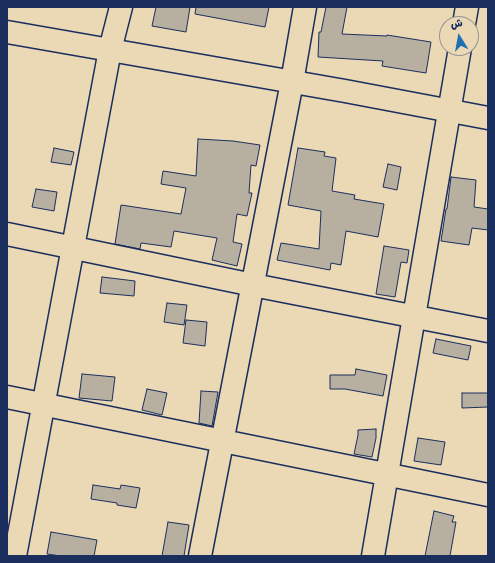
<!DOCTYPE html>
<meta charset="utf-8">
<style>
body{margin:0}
#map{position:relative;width:495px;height:563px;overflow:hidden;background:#ebd9b6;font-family:Dekko,"Playpen Sans Arabic",sans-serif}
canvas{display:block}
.frame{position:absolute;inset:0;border:8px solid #1b2f5e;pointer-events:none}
.north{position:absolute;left:439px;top:16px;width:40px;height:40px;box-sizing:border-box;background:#ebd9b6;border:1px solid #989593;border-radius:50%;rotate:349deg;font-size:11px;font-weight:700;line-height:16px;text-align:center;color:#1b2f5e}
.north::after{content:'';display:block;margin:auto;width:14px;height:18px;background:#1f6fb2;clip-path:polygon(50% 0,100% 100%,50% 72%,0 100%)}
</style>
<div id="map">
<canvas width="495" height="563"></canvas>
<div class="frame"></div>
<div class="north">ش</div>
</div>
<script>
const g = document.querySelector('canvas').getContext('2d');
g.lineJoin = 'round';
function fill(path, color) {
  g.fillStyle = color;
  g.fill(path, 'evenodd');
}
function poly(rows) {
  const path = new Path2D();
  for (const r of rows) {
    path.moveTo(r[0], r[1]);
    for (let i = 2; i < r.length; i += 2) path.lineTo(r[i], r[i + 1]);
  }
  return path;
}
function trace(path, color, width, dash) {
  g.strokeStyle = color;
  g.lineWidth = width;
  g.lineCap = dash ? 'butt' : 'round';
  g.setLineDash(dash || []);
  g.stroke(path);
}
const building = poly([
 [156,7,190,7,186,32,152,26,156,7],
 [196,7,269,7,265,27,195,14,196,7],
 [326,7,347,7,342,34,387,36,387,35,431,42,426,73,382,66,383,61,318,57,319,32,321,32,326,7],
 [198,139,233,141,260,145,256,166,251,165,249,193,252,193,247,216,237,214,233,242,242,244,237,266,212,260,217,238,174,231,171,247,141,243,140,249,115,244,121,205,181,214,186,188,161,184,163,171,196,176,198,139],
 [54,148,74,152,71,165,51,162,54,148],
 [298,148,325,152,324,156,336,158,332,191,355,195,354,199,384,204,378,237,346,231,341,265,331,263,330,270,277,260,281,243,319,249,321,211,288,205,298,148],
 [388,164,401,167,397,190,383,187,388,164],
 [451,177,476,180,474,207,488,209,488,230,472,228,469,245,441,241,446,209,447,209,451,177],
 [36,189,57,192,54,211,32,207,36,189],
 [384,246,409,250,407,263,401,262,395,297,376,294,384,246],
 [102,277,135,281,134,296,100,293,102,277],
 [167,303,187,305,184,325,164,322,167,303],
 [186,320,207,322,205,346,183,343,186,320],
 [436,339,471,346,468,360,433,353,436,339],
 [356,369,387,375,383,396,345,389,330,389,330,375,355,375,356,369],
 [82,374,115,377,112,401,79,398,82,374],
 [147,389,167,393,162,415,142,410,147,389],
 [201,391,218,392,212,426,199,423,201,391],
 [462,393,488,393,488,407,462,408,462,393],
 [376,429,376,438,372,457,354,454,358,435,358,430,376,429],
 [418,438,445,442,441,465,414,461,418,438],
 [93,485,120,489,121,485,140,488,136,508,117,505,117,503,91,499,93,485],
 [434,511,454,516,452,522,456,522,450,556,425,556,434,511],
 [168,522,189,525,184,556,162,556,168,522],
 [51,532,97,540,94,556,61,556,47,554,51,532]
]);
fill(building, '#b7afa0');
trace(building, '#1b2f5e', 1);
const minor = poly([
 [464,24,467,7],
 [7,234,253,285,488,331],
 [7,397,488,495],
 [15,556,110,50,121,7],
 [200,556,292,82,305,7],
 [373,556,460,48]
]);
const major = poly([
 [7,32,345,91,488,118]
]);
trace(minor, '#1b2f5e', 25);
trace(major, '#1b2f5e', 25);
trace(minor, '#ebd9b6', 22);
trace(major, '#ebd9b6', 22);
</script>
